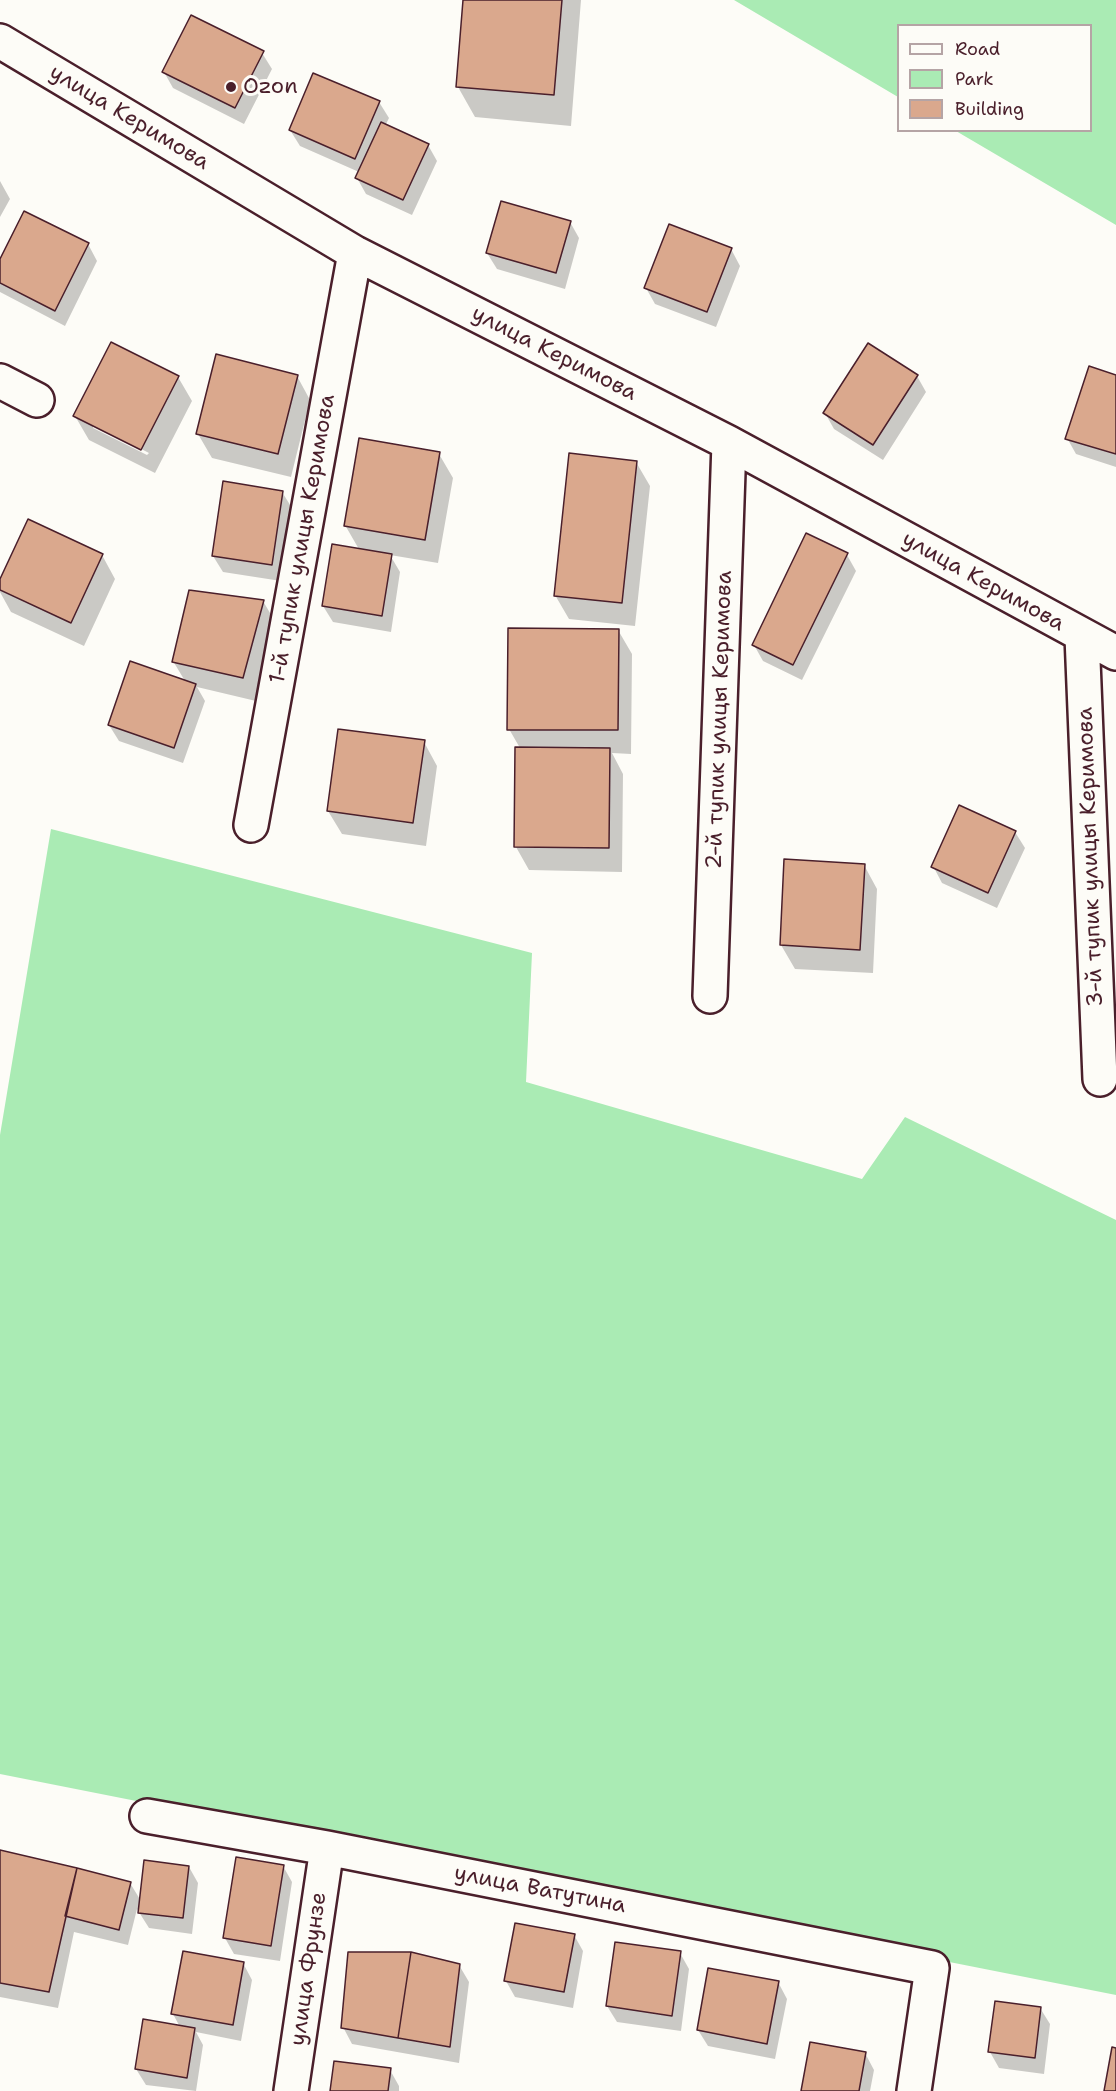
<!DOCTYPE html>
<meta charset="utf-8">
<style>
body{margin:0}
#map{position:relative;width:1116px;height:2091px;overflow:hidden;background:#fdfcf7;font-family:"Shantell Sans",sans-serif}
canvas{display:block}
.legend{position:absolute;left:897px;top:24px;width:195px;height:108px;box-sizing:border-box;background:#fdfcf7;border:2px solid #b5a4a5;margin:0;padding:8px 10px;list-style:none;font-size:18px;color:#4a1f2b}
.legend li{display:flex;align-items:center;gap:12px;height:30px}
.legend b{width:30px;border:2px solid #b5a4a5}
</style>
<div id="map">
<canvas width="1116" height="2091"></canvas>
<ul class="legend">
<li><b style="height:8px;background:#fdfcf7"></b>Road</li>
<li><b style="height:16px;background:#aaebb4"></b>Park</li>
<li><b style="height:16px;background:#daa88d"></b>Building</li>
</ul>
</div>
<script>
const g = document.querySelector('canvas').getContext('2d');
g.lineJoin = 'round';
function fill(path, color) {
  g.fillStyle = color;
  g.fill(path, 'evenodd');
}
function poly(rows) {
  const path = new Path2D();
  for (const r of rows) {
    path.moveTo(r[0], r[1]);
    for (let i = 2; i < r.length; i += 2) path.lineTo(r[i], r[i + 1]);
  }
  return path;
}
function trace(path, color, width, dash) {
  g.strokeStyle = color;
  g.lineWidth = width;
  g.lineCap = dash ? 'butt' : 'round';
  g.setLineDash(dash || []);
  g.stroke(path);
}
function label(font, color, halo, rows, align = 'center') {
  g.font = font + ' "Shantell Sans",sans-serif';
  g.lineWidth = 6;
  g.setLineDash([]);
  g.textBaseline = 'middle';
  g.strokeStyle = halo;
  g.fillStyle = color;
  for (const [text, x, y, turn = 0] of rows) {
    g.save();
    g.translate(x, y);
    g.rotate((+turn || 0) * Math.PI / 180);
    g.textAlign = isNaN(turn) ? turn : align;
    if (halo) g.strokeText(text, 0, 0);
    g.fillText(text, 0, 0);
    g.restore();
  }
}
fill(poly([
 [734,0,1116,0,1116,225,956,131,1090,130,1090,26,898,26,898,97],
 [51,829,532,953,526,1082,862,1179,905,1117,1116,1220,1116,1995,0,1774,0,1135]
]), '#aaebb4');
fill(poly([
 [465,0,581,0,571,126,475,117,458,87],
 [262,53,272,69,244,124,173,88,164,72],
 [379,102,389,118,385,126,428,145,437,161,412,215,366,194,357,178,359,172,300,146,290,130],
 [0,181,10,199,0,217],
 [570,222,579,238,565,289,497,269,487,253],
 [88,244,97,261,65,326,0,292,0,263],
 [731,249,740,266,716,327,655,304,646,288],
 [297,376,310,400,291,477,212,458,198,434],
 [917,376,926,392,883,460,834,429,825,413],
 [1116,376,1116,467,1076,454,1067,438],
 [178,377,192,401,155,473,89,440,75,416],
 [93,424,149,453,147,455,93,428],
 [439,454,453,478,438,563,390,555,400,572,391,632,333,622,323,606,360,551,345,525],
 [636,462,650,486,635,626,569,619,555,595],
 [282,492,292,508,281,581,223,572,213,556],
 [102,555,115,579,84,646,11,612,0,592,0,583],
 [847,555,856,571,802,680,763,661,754,645],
 [263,601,277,625,256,701,197,687,205,701,183,763,119,741,109,725,185,681,173,661],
 [618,630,632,654,631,754,612,753,623,774,622,872,529,870,516,847,520,748,509,729],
 [424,742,437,766,426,846,342,834,328,811],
 [1015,832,1025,848,997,908,942,883,933,866],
 [864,865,877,889,873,973,795,969,781,945],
 [0,1852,130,1883,141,1901,189,1867,198,1883,192,1934,149,1928,137,1909,128,1945,74,1932,58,2008,0,1997],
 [283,1866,292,1882,280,1961,234,1954,225,1938],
 [574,1935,583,1951,573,2008,515,1997,506,1981],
 [680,1953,689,1969,681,2031,617,2022,607,2006],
 [243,1963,252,1980,241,2041,196,2032,203,2045,196,2091,146,2085,136,2069,180,2027,173,2014],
 [459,1965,469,1982,459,2063,352,2044,343,2027],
 [778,1982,787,1999,775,2059,708,2046,698,2030],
 [1040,2008,1050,2024,1044,2074,999,2068,990,2052],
 [865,2053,874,2070,870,2091,803,2091],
 [390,2070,399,2086,399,2091,332,2091]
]), '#0003');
const building = poly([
 [463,0,562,0,554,95,456,87,463,0],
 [191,15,264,51,235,108,162,72,191,15],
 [313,73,380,101,355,159,289,130,313,73],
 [381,122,429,144,403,200,355,178,381,122],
 [501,201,571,221,556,273,486,253,501,201],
 [24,211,89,243,55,311,0,283,0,259,24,211],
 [669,224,732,248,707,312,644,288,669,224],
 [111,342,179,376,141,450,73,416,111,342],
 [868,343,918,375,873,445,823,413,868,343],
 [216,354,298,375,278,454,196,434,216,354],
 [1089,366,1116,375,1116,454,1065,439,1089,366],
 [359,438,440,452,425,540,344,526,359,438],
 [569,453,637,461,622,603,554,596,569,453],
 [223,481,283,491,272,565,212,556,223,481],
 [28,519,103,554,71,623,0,590,0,579,28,519],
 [806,533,848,553,793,665,752,645,806,533],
 [332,544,392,554,382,616,322,606,332,544],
 [189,590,264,600,243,678,172,662,189,590],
 [508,628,619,629,618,730,507,730,508,628],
 [130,661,196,684,174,748,108,725,130,661],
 [338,729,425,740,413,823,327,811,338,729],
 [515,747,610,748,609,848,514,847,515,747],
 [959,805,1016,831,988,893,931,867,959,805],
 [784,859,865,864,860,950,780,945,784,859],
 [0,1850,77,1868,49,1992,0,1983,0,1850],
 [236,1857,284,1865,271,1946,223,1938,236,1857],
 [144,1860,189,1866,183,1918,138,1913,144,1860],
 [77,1868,131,1882,119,1930,65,1916,77,1868],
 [515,1923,575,1934,564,1992,504,1981,515,1923],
 [615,1942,681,1951,672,2016,606,2006,615,1942],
 [183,1951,244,1962,233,2025,171,2014,183,1951],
 [348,1952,411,1952,398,2038,341,2028,348,1952],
 [411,1952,460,1964,450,2047,398,2038,411,1952],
 [708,1968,779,1981,767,2044,697,2030,708,1968],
 [995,2001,1041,2007,1035,2058,988,2052,995,2001],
 [143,2019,195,2028,187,2078,135,2069,143,2019],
 [810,2042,866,2052,859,2091,801,2091,810,2042],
 [1112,2047,1116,2048,1116,2091,1104,2091,1112,2047],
 [334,2061,391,2068,388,2091,330,2091,334,2061]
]);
fill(building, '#daa88d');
trace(building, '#4a1f2b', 1.5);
const minor = poly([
 [0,41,355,253,729,443,1116,653],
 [0,381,37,400],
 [1082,636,1100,1079],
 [251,825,355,253],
 [710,996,729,443],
 [147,1816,327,1848,932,1968,914,2091],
 [291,2091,327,1848]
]);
trace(minor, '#4a1f2b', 38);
trace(minor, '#fdfcf7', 33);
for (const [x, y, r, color] of [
 [231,87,6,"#4a1f2b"]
]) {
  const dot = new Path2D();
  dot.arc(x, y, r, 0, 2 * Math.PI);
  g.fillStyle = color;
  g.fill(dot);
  trace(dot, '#fdfcf7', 2);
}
label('22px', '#4a1f2b', '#fdfcf7', [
 ["Ozon",243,87]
], 'left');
label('22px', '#4a1f2b', '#fdfcf7', [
 ["улица Керимова",129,118,31],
 ["улица Керимова",554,354,27],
 ["1-й тупик улицы Керимова",303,539,-80],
 ["улица Керимова",983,582,29],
 ["2-й тупик улицы Керимова",720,720,-88],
 ["3-й тупик улицы Керимова",1091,857,-92],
 ["улица Ватутина",540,1890,11],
 ["улица Фрунзе",309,1969,-82]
]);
</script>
